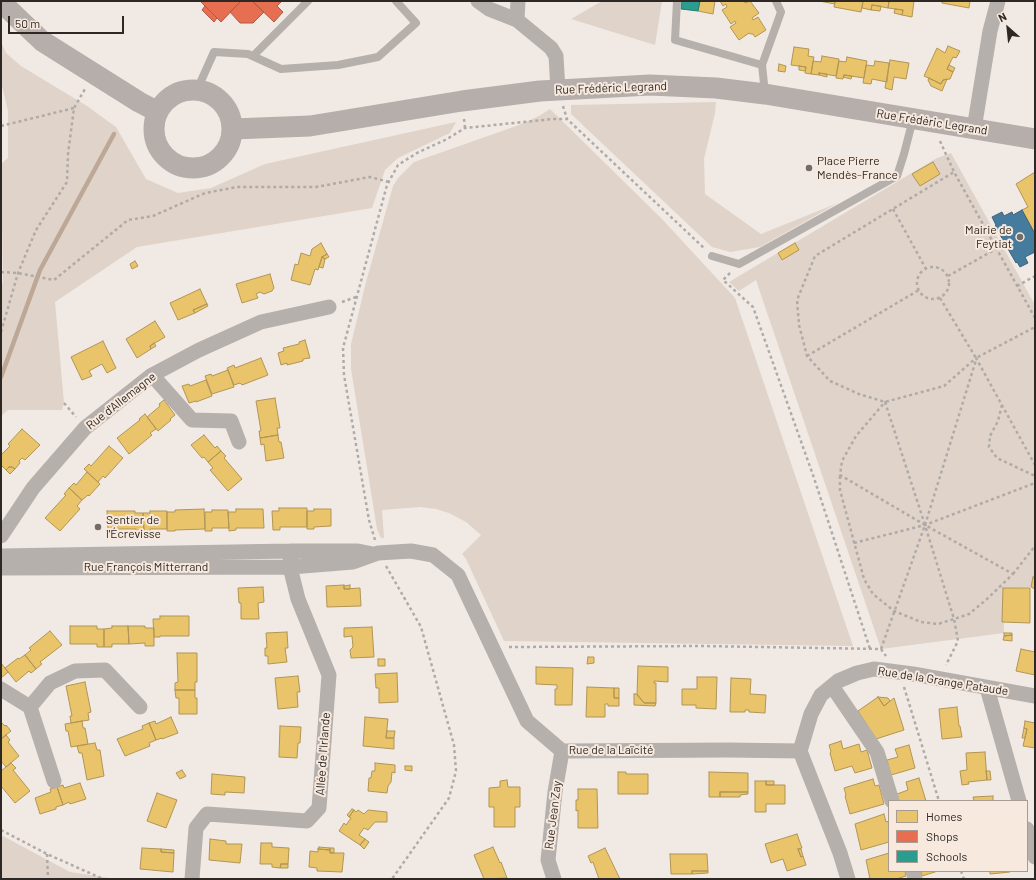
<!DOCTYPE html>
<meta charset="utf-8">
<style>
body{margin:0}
#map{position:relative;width:1036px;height:880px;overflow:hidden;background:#f1eae4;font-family:Barlow,sans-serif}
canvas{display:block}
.frame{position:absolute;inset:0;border:2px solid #2d2824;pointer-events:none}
.legend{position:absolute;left:888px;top:800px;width:140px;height:72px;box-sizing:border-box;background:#f7e9de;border:1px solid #a69c94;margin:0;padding:5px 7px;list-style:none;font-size:12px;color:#2d2824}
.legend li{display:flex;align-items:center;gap:8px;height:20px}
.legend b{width:20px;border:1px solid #a69c94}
.north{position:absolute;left:988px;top:8px;width:40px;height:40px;-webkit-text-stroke:3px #f7e9de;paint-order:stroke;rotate:333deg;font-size:11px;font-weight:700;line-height:16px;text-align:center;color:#2d2824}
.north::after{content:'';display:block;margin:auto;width:14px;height:18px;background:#2d2824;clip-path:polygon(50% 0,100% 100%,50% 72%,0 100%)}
.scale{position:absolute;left:8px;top:16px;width:116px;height:18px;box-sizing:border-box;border:2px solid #2d2824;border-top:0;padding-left:5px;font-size:12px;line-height:14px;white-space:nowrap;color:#2d2824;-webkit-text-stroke:3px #f7e9de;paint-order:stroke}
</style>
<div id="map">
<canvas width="1036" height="880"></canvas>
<div class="frame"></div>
<ul class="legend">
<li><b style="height:11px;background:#e9c46a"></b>Homes</li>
<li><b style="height:11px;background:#e76f51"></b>Shops</li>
<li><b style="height:11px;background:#2a9d8f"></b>Schools</li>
</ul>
<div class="north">N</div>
<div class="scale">50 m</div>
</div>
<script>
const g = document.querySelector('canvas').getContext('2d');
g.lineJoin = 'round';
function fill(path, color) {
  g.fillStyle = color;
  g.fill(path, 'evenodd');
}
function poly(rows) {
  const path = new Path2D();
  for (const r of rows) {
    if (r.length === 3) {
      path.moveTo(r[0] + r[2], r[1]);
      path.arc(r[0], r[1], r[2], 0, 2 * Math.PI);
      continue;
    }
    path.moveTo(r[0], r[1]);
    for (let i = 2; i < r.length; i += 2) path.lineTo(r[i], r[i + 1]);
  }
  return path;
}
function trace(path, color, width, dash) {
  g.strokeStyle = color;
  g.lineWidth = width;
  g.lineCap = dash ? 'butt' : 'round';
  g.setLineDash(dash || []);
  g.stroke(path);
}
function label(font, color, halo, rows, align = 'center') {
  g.font = font + ' Barlow,sans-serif';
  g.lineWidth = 4;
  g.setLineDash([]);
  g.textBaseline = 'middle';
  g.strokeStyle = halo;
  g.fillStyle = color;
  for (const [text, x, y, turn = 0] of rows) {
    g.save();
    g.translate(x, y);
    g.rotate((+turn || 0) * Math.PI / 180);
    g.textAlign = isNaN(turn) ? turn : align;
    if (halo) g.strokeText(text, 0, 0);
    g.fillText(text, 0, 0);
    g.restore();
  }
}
fill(poly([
 [602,1,662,1,655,45,571,19],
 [1,42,6,53,21,66,87,106,116,127,146,179,178,193,211,188,265,164,456,122,450,133,398,158,385,170,372,208,137,247,55,302,64,403,62,410,8,410,1,416,1,288,3,281,1,164,8,158,8,111,1,82],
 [716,102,715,113,704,159,705,194,761,234,838,203,760,247,730,252,712,247,571,114,571,105],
 [550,109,662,219,735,298,853,646,504,641,466,559,462,554,481,535,466,522,449,513,436,509,420,507,382,510,384,538,381,538,377,529,351,369,351,344,366,282,393,186,398,178,414,162,519,125,539,116],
 [951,153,1035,305,1035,575,1031,587,1003,588,1004,633,881,649,756,280,739,291,729,282,937,158],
 [1,835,70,872,117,879,1,879]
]), '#e0d3c9');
const homes = poly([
 [700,1,715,1,713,14,698,11,700,1],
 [720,1,744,1,745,3,750,1,759,13,752,18,753,20,758,17,766,30,755,37,753,34,751,34,749,33,739,40,730,27,736,23,735,21,731,24,722,10,727,7,726,4,723,6,720,1],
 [819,1,835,1,835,4,819,1],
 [835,1,863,1,861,12,834,7,835,1],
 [863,1,889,1,888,8,872,5,871,10,862,8,863,1],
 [889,1,914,1,912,17,902,15,903,10,888,8,889,1],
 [942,1,970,1,969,8,942,3,942,1],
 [872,5,881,6,880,11,871,10,872,5],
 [895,9,903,10,902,15,894,13,895,9],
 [948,46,960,51,956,58,953,57,947,69,953,72,950,79,943,80,941,84,924,76,937,48,945,53,948,46],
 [794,47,809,49,808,56,814,57,811,74,805,73,806,67,791,65,794,47],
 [822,56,839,59,836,76,819,73,819,75,811,74,813,61,821,62,822,56],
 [847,57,867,61,864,78,844,75,843,79,836,78,839,61,846,62,847,57],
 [890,60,909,63,906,79,894,77,892,90,885,88,890,60],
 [875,61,889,63,887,82,872,79,871,84,863,83,866,65,874,66,875,61],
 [779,64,786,66,785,72,778,71,779,64],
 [949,65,955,68,953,72,947,69,949,65],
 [799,66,806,67,805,71,799,70,799,66],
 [819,73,827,74,827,77,819,75,819,73],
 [844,75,852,76,851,79,843,77,844,75],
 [929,78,941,84,943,80,947,79,942,91,931,86,928,80,929,78],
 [933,162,940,174,920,186,912,174,933,162],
 [1035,172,1035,231,1034,232,1022,210,1028,207,1016,184,1035,172],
 [1004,241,1007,247,1002,250,999,244,1004,241],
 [321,243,327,254,322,257,318,270,315,269,310,285,291,280,295,264,298,265,301,253,310,256,312,249,321,243],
 [795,243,799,250,782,260,778,253,795,243],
 [327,254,329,257,325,259,322,257,327,254],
 [322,257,325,259,323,268,319,267,322,257],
 [135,261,138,266,132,269,130,264,135,261],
 [270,274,274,288,272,291,264,294,260,292,256,294,258,298,242,303,236,284,270,274],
 [200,289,207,304,193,310,195,313,178,320,170,303,200,289],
 [207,304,208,306,195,313,193,310,207,304],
 [155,321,165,337,150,346,151,349,137,358,126,339,155,321],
 [305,340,310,358,303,359,303,361,287,365,287,363,281,365,278,353,284,351,283,348,299,344,299,342,305,340],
 [103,341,116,368,107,373,102,364,89,371,92,376,82,380,71,357,103,341],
 [154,343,156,346,151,349,150,346,154,343],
 [261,358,268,375,242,385,240,383,234,385,227,368,234,365,235,368,261,358],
 [228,370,234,387,212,394,205,376,211,374,212,376,228,370],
 [206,380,212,396,196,402,196,401,189,403,182,386,189,384,190,386,206,380],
 [275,398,280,428,277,428,278,435,260,438,259,431,261,431,256,401,275,398],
 [164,400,175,415,170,419,171,420,158,431,147,417,160,406,159,404,164,400],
 [145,414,156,429,150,433,152,435,129,454,117,438,140,420,139,419,145,414],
 [22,429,40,445,25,460,22,458,19,461,20,463,15,469,12,467,9,467,6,470,1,465,1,455,10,446,8,444,22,429],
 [204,435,215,448,217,446,221,451,208,462,204,457,202,458,191,445,204,435],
 [278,435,279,442,281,442,284,458,266,461,264,444,261,445,260,438,278,435],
 [109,446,123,458,105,478,103,476,98,482,84,469,89,464,91,466,109,446],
 [221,451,226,456,224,458,242,479,228,491,210,470,213,468,208,462,221,451],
 [9,467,12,467,15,469,10,474,6,470,9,467],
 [87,472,100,484,89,496,88,495,82,500,69,488,74,483,76,485,87,472],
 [69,488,82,500,77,506,80,509,60,531,45,518,66,495,64,494,69,488],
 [279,508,307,508,307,527,280,527,280,530,273,530,272,511,279,511,279,508],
 [204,509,205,529,175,530,175,531,167,531,167,512,175,512,175,510,204,509],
 [236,509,263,509,264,528,236,528,236,530,229,531,228,512,236,512,236,509],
 [314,509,331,509,331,526,314,527,314,529,307,529,307,511,314,511,314,509],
 [212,510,228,510,229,528,212,528,212,531,205,531,205,512,212,512,212,510],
 [107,511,135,511,135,513,143,513,144,532,136,532,136,529,108,529,107,511],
 [150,511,167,511,167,529,150,529,150,532,144,532,143,513,150,513,150,511],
 [95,525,101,525,101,529,95,529,95,525],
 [1033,577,1035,577,1035,589,1031,587,1033,577],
 [344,585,344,589,360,588,361,606,327,607,326,586,344,585],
 [350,585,350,589,344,589,344,586,350,585],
 [263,587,264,602,258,603,259,619,241,619,241,603,239,603,238,588,263,587],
 [1003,588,1030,588,1030,623,1002,622,1003,588],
 [160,616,189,616,189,636,160,636,160,637,154,637,153,619,160,619,160,616],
 [70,626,97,626,97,629,104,629,104,647,97,647,97,644,70,644,70,626],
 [112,626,128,626,129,644,112,644,112,647,104,647,104,629,112,628,112,626],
 [128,626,145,626,145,628,154,628,154,646,145,646,145,643,129,644,128,626],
 [372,627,374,657,351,658,350,650,353,647,352,636,344,637,344,628,372,627],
 [50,631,62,645,40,662,42,664,36,669,25,655,31,650,29,648,50,631],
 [287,632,288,648,285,648,287,662,268,664,268,656,265,656,265,648,267,648,266,633,287,632],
 [1004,633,1012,633,1012,635,1004,636,1004,633],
 [1012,635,1012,641,1003,640,1004,636,1012,635],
 [1021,649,1035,652,1035,675,1016,671,1021,649],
 [177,653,197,653,197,682,195,682,195,690,175,690,175,683,178,682,177,653],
 [25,655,36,669,31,673,29,671,16,682,5,668,18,658,19,659,25,655],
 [588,657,594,657,594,663,587,664,588,657],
 [378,659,385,659,385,666,378,666,378,659],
 [1,663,8,672,1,678,1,663],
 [638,666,668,667,668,682,654,681,654,683,656,683,656,703,644,703,637,695,638,666],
 [536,667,573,668,572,705,555,705,555,689,557,689,557,685,536,684,536,667],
 [397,673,398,702,379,703,379,688,376,688,375,674,397,673],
 [298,676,300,692,297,692,298,707,278,709,275,678,298,676],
 [697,677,717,677,716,709,696,708,696,705,682,705,682,689,697,689,697,677],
 [731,678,751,679,750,694,766,695,765,713,749,712,749,710,745,710,745,712,730,712,731,678],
 [85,682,91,712,88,713,89,720,71,723,70,716,72,716,66,686,85,682],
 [587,687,614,688,614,698,619,698,619,706,608,706,608,704,605,704,605,717,586,717,587,687],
 [614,688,619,688,619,698,614,698,614,688],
 [175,690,195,690,195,698,197,698,197,714,179,714,179,698,176,698,175,690],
 [634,694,637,694,644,703,656,703,655,706,634,705,634,694],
 [878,697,888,698,890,701,884,706,878,697],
 [878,697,884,706,894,698,904,730,876,739,858,711,878,697],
 [957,707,959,726,960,726,962,737,942,739,939,709,957,707],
 [171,717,178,733,162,739,162,738,156,740,149,723,155,721,156,724,171,717],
 [365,717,388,719,386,738,394,738,394,749,363,746,365,717],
 [82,721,83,728,85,728,88,744,71,747,68,731,66,731,65,724,82,721],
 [1025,721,1035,723,1035,748,1023,746,1027,729,1024,728,1025,721],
 [1,722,5,726,6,725,11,731,1,739,1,722],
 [149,723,156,740,149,743,150,746,125,756,117,739,143,729,142,726,149,723],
 [280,726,301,727,300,743,298,743,297,758,279,757,280,726],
 [1024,728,1027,729,1025,738,1022,738,1024,728],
 [387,731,395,731,394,738,386,738,387,731],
 [6,735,10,740,8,742,19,756,6,767,1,761,1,739,6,735],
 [841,741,843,749,859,744,861,752,867,750,872,768,855,773,852,766,835,771,830,753,831,752,829,745,841,741],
 [95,743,97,750,100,750,104,776,87,780,82,753,79,753,77,746,95,743],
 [909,745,915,768,891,775,887,760,898,757,895,749,909,745],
 [985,752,987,780,968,782,969,784,962,785,960,771,967,770,966,753,985,752],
 [11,763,16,768,13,770,30,791,15,803,1,786,1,771,11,763],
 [375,763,395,765,395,773,392,772,391,782,388,786,387,793,368,791,369,778,371,778,372,771,375,771,375,763],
 [405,766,412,766,412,771,405,770,405,766],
 [182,770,186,776,180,779,176,773,182,770],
 [986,771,990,771,991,780,987,780,986,771],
 [618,772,626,772,626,774,648,774,648,794,618,794,618,772],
 [709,772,748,773,748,792,720,792,720,797,709,797,709,772],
 [212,774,245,777,244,793,225,792,225,795,211,794,212,774],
 [919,778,926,801,899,801,897,794,908,790,906,782,919,778],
 [873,779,875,786,879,785,884,804,850,814,845,796,846,795,844,788,873,779],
 [507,780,508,787,520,787,520,807,515,807,515,827,494,827,494,807,489,807,489,788,500,787,500,781,507,780],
 [755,781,766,781,766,785,785,785,785,804,766,804,766,812,755,812,755,781],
 [766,781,774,781,774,785,766,785,766,781],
 [80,783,86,799,70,804,69,802,63,805,57,787,63,785,64,788,80,783],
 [57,787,63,805,56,807,56,809,40,814,35,798,51,792,50,789,57,787],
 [578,789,597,789,598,828,578,828,578,810,576,811,576,800,578,800,578,789],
 [720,792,748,792,748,794,740,795,740,797,720,797,720,792],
 [157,793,177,800,166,828,147,821,157,793],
 [993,796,993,801,974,801,973,797,993,796],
 [352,809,354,810,349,817,347,815,352,809],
 [354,810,356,812,358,810,364,814,368,810,387,812,387,822,375,822,368,830,364,828,359,835,365,839,360,845,339,831,344,823,346,825,351,818,349,817,354,810],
 [884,814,886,822,889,821,889,842,861,850,855,824,884,814],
 [797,834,802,848,798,849,801,857,803,856,806,865,787,871,783,859,771,863,765,844,797,834],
 [210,839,226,841,226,844,242,844,240,863,209,860,210,839],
 [365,839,369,842,364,849,360,845,365,839],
 [261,843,272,843,272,847,289,848,288,864,281,864,280,868,272,867,272,864,260,864,261,843],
 [319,847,330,848,330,850,318,849,319,847],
 [493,847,500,863,501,862,507,878,484,879,474,855,493,847],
 [142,848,161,849,161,852,174,853,173,872,140,869,142,848],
 [330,848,334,848,334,853,330,853,330,848],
 [605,848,620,879,599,879,593,862,591,863,588,856,605,848],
 [161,849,174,850,174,853,161,852,161,849],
 [318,849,330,850,330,853,344,853,342,872,317,871,317,868,309,867,310,851,318,852,318,849],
 [798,849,801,849,803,856,801,857,798,849],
 [889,853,889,871,905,871,906,876,896,879,870,879,866,860,889,853],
 [670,854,707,854,708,871,692,871,692,874,671,874,670,854],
 [281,864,288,864,288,868,280,868,281,864],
 [692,871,708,871,708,873,692,874,692,871],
 [921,871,938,871,922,876,921,871],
 [990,871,1010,871,1010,872,990,874,990,871]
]);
fill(homes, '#e9c46a');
trace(homes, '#b19555', 1);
const shops = poly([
 [200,1,241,1,221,22,200,1],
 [241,1,252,1,264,12,253,23,240,23,230,12,241,1],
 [252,1,282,1,277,6,283,12,274,22,252,1],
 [205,6,217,18,214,22,202,10,205,6]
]);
fill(shops, '#e76f51');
trace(shops, '#af5a44', 1);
const schools = poly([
 [682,1,700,1,698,11,681,9,682,1]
]);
fill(schools, '#2a9d8f');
trace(schools, '#2b7a6f', 1);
const public = poly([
 [1022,210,1035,234,1035,252,1025,257,1028,263,1020,267,1017,262,1016,263,995,226,996,225,992,217,1002,212,1004,216,1012,212,1013,215,1022,210]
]);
fill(public, '#457b9d');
trace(public, '#3e6279', 1);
trace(poly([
 [1,377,40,270,114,134]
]), '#bda897', 4.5);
trace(poly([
 [563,106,567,119],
 [464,119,465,128],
 [1,126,74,108],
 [940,141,954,172],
 [893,209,926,269],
 [933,283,16],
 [1,272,18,273,54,280,128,220,153,216,205,193,237,187,316,187,370,177,389,182],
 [730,273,723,280,753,307,813,475,870,649],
 [948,276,996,249],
 [1017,286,1035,276],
 [940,298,976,358,1035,327],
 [342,302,356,297],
 [1035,318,954,172,815,256,797,300,799,325,807,356,830,381,859,394,885,402,944,386,976,358,1035,465],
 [1,332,18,273,36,230,67,182,68,154,74,108,85,89],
 [807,356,919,290],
 [64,403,76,417],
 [1002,405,998,421,990,436,989,447,997,458,1035,476],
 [840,476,840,490,864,579,873,594,894,611,921,622,938,624,954,619,925,525,976,360],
 [375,540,369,520,344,375,343,348,387,185,398,165,417,153,447,139,465,128,553,119,567,119,705,249],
 [854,543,925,525,1035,483],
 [386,566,421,627,454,745,456,771,449,798,392,879],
 [1013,574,1035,546],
 [509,647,701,646,881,649,886,656],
 [881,649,925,525,885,402,856,436,842,461,840,475,925,525,1013,574,987,599,969,614,954,619,958,641,946,665],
 [904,687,939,801],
 [1,830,47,854,103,879],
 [47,854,48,879],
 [961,871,964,879]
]), '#b0aba8', 2.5, [3, 3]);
trace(poly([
 [677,1,675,40,762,65],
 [253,56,308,1],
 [199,90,201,81,214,52,248,54,281,69,338,65,378,57,416,23,396,1],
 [765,93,762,65,781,12,776,1],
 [712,256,739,264,897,176,904,154,913,119]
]), '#b6b0ad', 8);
trace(poly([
 [478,1,489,9,517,20,551,48,556,56,558,90],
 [517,20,518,1],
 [974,129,990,31,998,1],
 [152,375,192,420,231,421,239,442],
 [1,536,33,488,85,428,152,375,199,350,261,322,329,307],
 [1,556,290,551,358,551,373,554],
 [1,568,291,567,353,562,378,553,411,551,433,555,458,575,527,721,562,751,728,750,800,751],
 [832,686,877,752,892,801],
 [987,688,1019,801],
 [1,689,30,707,54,781],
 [30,707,50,683,75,671,105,670,140,707],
 [800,751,811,714,821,695,838,681,857,673,874,669,913,674,1035,696],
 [800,751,840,853,848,879],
 [1027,829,1035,857],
 [913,871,915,879],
 [192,879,196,828,207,814,307,821,319,808,329,675,298,599,291,571,290,551],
 [554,879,548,860,555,792,562,751]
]), '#b6b0ad', 15);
trace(poly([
 [1,2,42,41,139,102,158,112],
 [193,129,39],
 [233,129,310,126,462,101,540,91,650,85,716,88,765,94,1035,139]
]), '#b6aeaa', 21);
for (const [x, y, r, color] of [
 [809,168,4,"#726c67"],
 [1020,237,4,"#726c67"],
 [98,527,4,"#726c67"]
]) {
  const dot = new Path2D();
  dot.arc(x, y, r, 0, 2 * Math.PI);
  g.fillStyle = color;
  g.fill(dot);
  trace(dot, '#f7e9de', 1.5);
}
label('12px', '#2d2824', '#f7e9de', [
 ["Rue Frédéric Legrand",611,88,-2],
 ["Rue Frédéric Legrand",932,122,9],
 ["Rue d'Allemagne",121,401,-38],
 ["Rue François Mitterrand",146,567],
 ["Rue de la Grange Pataude",943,681,9],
 ["Rue de la Laïcité",611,750],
 ["Allée de l'Irlande",323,754,-86],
 ["Rue Jean Zay",553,815,-83]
]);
label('12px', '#2d2824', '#f7e9de', [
 ["Place Pierre",817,161],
 ["Mendès-France",817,175],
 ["Mairie de",1012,230,"right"],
 ["Feytiat",1012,244,"right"],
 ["Sentier de",106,520],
 ["l'Écrevisse",106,534]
], 'left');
</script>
